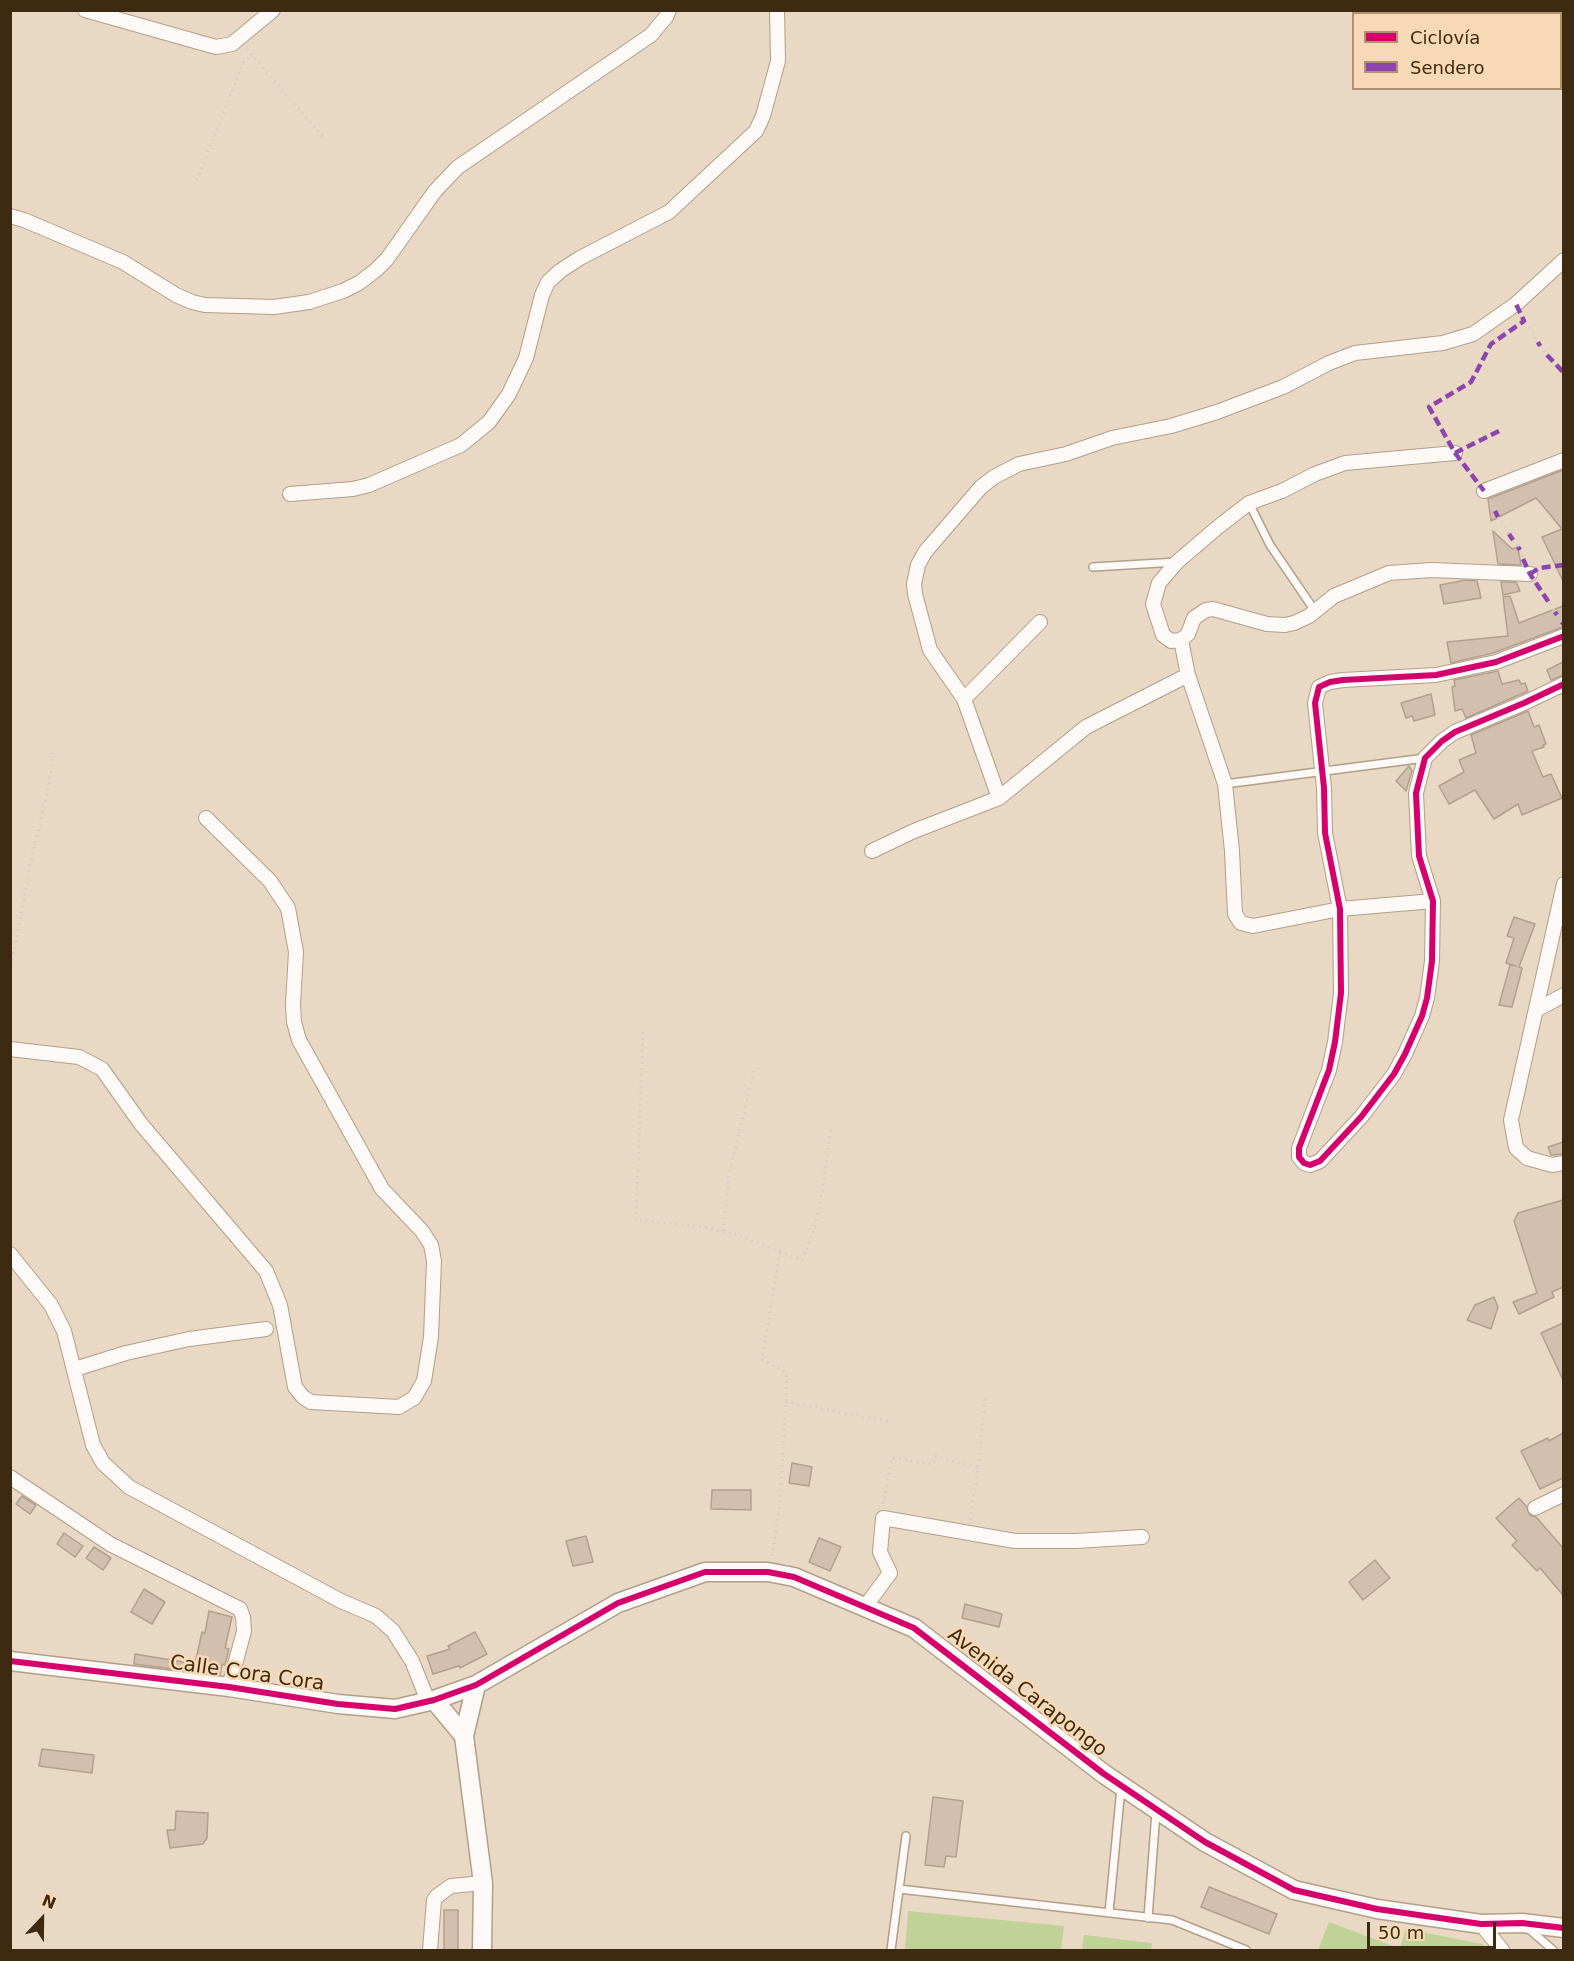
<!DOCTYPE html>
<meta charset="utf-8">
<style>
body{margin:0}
#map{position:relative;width:1574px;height:1961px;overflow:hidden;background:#e9d8c4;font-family:"DejaVu Sans",sans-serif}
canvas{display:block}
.frame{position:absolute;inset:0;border:12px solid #3e2a10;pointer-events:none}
.legend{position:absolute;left:1352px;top:12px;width:210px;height:78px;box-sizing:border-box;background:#f8d9b5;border:2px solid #ae9373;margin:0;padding:8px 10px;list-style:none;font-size:18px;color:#3e2a10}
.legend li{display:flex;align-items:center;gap:12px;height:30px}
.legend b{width:30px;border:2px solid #ae9373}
.north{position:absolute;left:12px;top:1889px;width:60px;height:60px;-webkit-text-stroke:4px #f8d9b5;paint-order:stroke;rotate:22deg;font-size:16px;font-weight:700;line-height:24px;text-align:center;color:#3e2a10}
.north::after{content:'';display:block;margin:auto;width:21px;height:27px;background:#3e2a10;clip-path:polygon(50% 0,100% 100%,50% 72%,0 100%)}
.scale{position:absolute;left:1367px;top:1922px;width:129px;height:27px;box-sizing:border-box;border:3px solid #3e2a10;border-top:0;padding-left:8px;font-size:18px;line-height:21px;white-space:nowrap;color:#3e2a10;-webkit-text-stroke:4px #f8d9b5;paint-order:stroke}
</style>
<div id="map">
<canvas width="1574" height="1961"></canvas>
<div class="frame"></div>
<ul class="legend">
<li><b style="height:8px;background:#d6006c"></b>Ciclovía</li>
<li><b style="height:8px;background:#8e44ad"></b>Sendero</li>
</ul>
<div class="north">N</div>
<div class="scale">50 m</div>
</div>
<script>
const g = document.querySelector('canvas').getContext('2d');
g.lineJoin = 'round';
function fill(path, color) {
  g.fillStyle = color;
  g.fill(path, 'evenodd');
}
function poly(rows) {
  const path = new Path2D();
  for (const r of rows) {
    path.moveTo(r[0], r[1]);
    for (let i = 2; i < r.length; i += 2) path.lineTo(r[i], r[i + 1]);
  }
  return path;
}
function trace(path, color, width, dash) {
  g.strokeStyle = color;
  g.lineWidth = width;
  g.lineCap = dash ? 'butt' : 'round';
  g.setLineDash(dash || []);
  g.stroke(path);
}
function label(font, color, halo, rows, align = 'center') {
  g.font = font + ' "DejaVu Sans",sans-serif';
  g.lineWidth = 5;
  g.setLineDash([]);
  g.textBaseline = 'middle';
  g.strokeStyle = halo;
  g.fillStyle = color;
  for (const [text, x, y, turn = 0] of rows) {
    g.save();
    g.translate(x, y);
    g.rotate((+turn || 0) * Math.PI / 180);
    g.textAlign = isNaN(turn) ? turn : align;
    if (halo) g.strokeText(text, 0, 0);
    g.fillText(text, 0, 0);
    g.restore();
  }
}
fill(poly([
 [908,1911,1064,1926,1061,1950,905,1950],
 [1329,1922,1398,1948,1397,1950,1318,1950],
 [1406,1929,1482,1944,1488,1950,1399,1950],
 [1084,1935,1152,1943,1151,1950,1082,1950]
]), '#c0d296');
const building = poly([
 [1563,470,1563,581,1542,537,1562,529,1538,500,1536,498,1491,521,1488,499,1563,470],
 [1493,531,1512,549,1518,547,1521,565,1498,564,1493,531],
 [1466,580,1477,581,1481,598,1444,604,1440,585,1466,580],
 [1501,582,1516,582,1520,591,1503,595,1501,582],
 [1510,596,1519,623,1563,606,1563,627,1493,653,1451,663,1447,642,1508,636,1503,597,1510,596],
 [1563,662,1563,675,1551,680,1547,670,1563,662],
 [1498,671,1502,684,1519,680,1521,684,1525,683,1528,691,1466,718,1462,709,1455,711,1452,687,1455,686,1454,680,1498,671],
 [1431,694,1435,715,1414,721,1412,716,1406,718,1401,703,1431,694],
 [1528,711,1534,727,1539,725,1546,744,1543,745,1544,747,1532,751,1543,777,1551,774,1562,798,1522,815,1518,804,1494,819,1475,790,1449,804,1439,786,1464,772,1459,760,1476,753,1471,735,1528,711],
 [1409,766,1412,771,1406,791,1396,781,1409,766],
 [1514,917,1535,924,1519,967,1522,968,1521,973,1512,1007,1499,1005,1510,965,1516,966,1506,963,1514,938,1507,936,1514,917],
 [1563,1142,1563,1154,1551,1155,1548,1147,1563,1142],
 [1563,1200,1563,1287,1552,1292,1554,1297,1519,1314,1513,1302,1537,1293,1514,1221,1518,1213,1563,1200],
 [1494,1297,1498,1307,1491,1329,1467,1320,1475,1305,1494,1297],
 [1563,1323,1563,1380,1541,1333,1563,1323],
 [1563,1433,1563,1478,1540,1489,1521,1451,1548,1438,1549,1441,1563,1433],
 [792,1463,812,1467,809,1486,789,1483,792,1463],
 [712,1490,751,1490,751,1510,711,1509,712,1490],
 [22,1496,36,1505,30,1514,16,1504,22,1496],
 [1519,1498,1526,1506,1530,1515,1536,1517,1563,1548,1563,1595,1540,1568,1537,1571,1512,1545,1517,1541,1496,1518,1519,1498],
 [64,1533,83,1546,75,1557,57,1544,64,1533],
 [586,1536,593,1562,573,1566,566,1541,586,1536],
 [819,1538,841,1547,830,1571,809,1562,819,1538],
 [94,1547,111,1558,103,1570,86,1558,94,1547],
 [1375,1560,1390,1578,1363,1600,1349,1582,1375,1560],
 [144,1589,165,1602,152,1624,131,1612,144,1589],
 [965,1604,1002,1614,999,1627,962,1618,965,1604],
 [209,1611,232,1617,225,1648,229,1649,225,1665,222,1664,220,1675,134,1664,135,1654,195,1664,202,1632,205,1633,209,1611],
 [475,1632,487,1654,460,1668,459,1666,433,1674,427,1656,450,1649,448,1646,475,1632],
 [42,1749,94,1755,92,1773,39,1766,42,1749],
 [933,1797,963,1801,956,1857,946,1856,944,1867,925,1865,933,1797],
 [176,1811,208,1813,207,1838,203,1844,170,1848,167,1830,175,1830,176,1811],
 [1209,1887,1277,1914,1269,1934,1201,1907,1209,1887],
 [444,1910,458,1910,458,1950,444,1950,444,1910]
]);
fill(building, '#d3bfad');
trace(building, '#b39f8e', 1.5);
const lane = poly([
 [1249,503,1270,545,1315,611],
 [1093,567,1177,562],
 [1225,784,1425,758],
 [899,1889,1172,1920,1246,1950],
 [1109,1913,1121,1788],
 [1148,1918,1156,1812],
 [1529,1929,1553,1950],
 [891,1950,906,1836]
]);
const street = poly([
 [85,10,216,47,232,44,273,10],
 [10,216,24,220,123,262,176,295,192,302,205,305,274,307,309,302,343,291,359,283,376,270,387,259,435,191,458,167,651,35,666,17,669,10],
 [1455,453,1345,463,1315,474,1282,491,1249,503,1218,527,1177,562,1159,583,1153,604,1163,635,1171,641,1181,640,1188,634,1194,618,1206,610,1213,609,1267,624,1285,625,1294,623,1309,616,1334,596,1389,573,1431,570,1530,574],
 [1484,491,1564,460],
 [290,494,353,489,369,485,461,445,489,422,509,394,526,358,542,295,548,282,560,271,580,258,669,212,756,131,763,116,778,61,777,10],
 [1564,636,1496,662,1436,675,1343,680,1330,682,1319,687,1315,703,1324,788,1325,833,1340,909,1341,993,1335,1042,1329,1070,1299,1148,1299,1157,1304,1163,1310,1165,1320,1161,1361,1117,1394,1074,1405,1054,1422,1016,1427,998,1432,961,1433,901,1419,856,1416,793,1425,758,1442,741,1455,732,1524,703,1564,684],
 [1181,640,1188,675,1225,784,1232,851,1235,914,1241,923,1253,926,1340,909,1433,901],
 [964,699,1040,622],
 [999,798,964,699,930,650,915,594,914,584,918,565,925,552,981,487,994,477,1019,464,1066,454,1112,438,1171,426,1217,412,1283,387,1329,363,1355,353,1443,343,1473,334,1516,304,1564,260],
 [872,851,914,831,999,798,1086,727,1188,675],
 [1564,884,1511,1120,1516,1148,1527,1158,1552,1165,1564,1163],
 [1536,1010,1564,995],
 [10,1049,79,1057,102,1069,141,1124,266,1271,280,1305,295,1387,303,1397,311,1402,399,1407,414,1398,424,1381,431,1337,434,1261,431,1245,422,1231,382,1189,299,1040,294,1022,293,1004,296,952,288,908,270,881,206,818],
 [10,1254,51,1305,64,1331,93,1445,103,1463,129,1487,341,1601,376,1616,393,1631,412,1661,428,1701],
 [75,1369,126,1353,189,1339,266,1329],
 [10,1477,110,1544,240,1609,243,1617,244,1631,229,1687],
 [1535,1508,1564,1494],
 [865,1607,890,1573,880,1552,883,1518,1015,1541,1076,1541,1142,1537],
 [1481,1924,1502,1950],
 [430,1950,434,1900,437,1896,451,1886,483,1883]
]);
const secondary = poly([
 [10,1661,229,1687,338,1704,395,1709,434,1700,476,1685,618,1603,705,1572,768,1572,794,1577,914,1628,1104,1774,1205,1842,1294,1890,1377,1909,1481,1924,1522,1923,1564,1928],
 [476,1685,464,1736,483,1883,482,1950],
 [434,1700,464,1736]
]);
trace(lane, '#b09f8a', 10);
trace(street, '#b09f8a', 16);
trace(secondary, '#b09f8a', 21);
trace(poly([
 [247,49,323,137],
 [197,180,243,63,251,55],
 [1529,327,1533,334],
 [1535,337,1538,342],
 [1540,346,1547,355],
 [1491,503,1495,511],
 [1498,517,1509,534],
 [1513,540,1518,547],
 [1520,550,1523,559],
 [1550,604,1555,612],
 [1557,615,1560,619],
 [10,972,32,856,49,786,53,753],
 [643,1032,636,1220,697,1226,735,1234,802,1260,813,1233,821,1199,831,1128],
 [723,1231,729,1175,754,1071],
 [786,1402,892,1422],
 [883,1504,892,1458,933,1464,936,1456,978,1468],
 [970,1520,978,1468,985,1399],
 [772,1556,780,1504,787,1377,785,1372,762,1359,780,1252]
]), '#d4cec7', 3, [1.5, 4.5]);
trace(lane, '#fcf9f6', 7);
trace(street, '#fcf9f6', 14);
trace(secondary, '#fcf9f6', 18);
trace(poly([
 [1538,342,1540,346],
 [1547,355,1564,373],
 [1499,431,1455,453,1429,407,1471,382,1491,344,1524,321,1516,304],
 [1455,453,1484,491],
 [1495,511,1498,517],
 [1509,534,1513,540],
 [1518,547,1520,550],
 [1523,559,1530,574,1550,604],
 [1530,574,1539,568,1564,565],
 [1555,612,1557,615],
 [1562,622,1563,624]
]), '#8e44ad', 4.5, [9, 4.5]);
trace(poly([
 [1564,636,1496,662,1436,675,1343,680,1330,682,1319,687,1315,703,1324,788,1325,833,1340,909,1341,993,1335,1042,1329,1070,1299,1148,1299,1157,1304,1163,1310,1165,1320,1161,1361,1117,1394,1074,1405,1054,1422,1016,1427,998,1432,961,1433,901,1419,856,1416,793,1425,758,1442,741,1455,732,1524,703,1564,684],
 [10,1661,229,1687,338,1704,395,1709,434,1700,476,1685,618,1603,705,1572,768,1572,794,1577,914,1628,1104,1774,1205,1842,1294,1890,1377,1909,1481,1924,1522,1923,1564,1928]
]), '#d6006c', 6);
label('20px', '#3e2a10', '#f8d9b5', [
 ["Calle Cora Cora",247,1674,8],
 ["Avenida Carapongo",1027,1693,38]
]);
</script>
